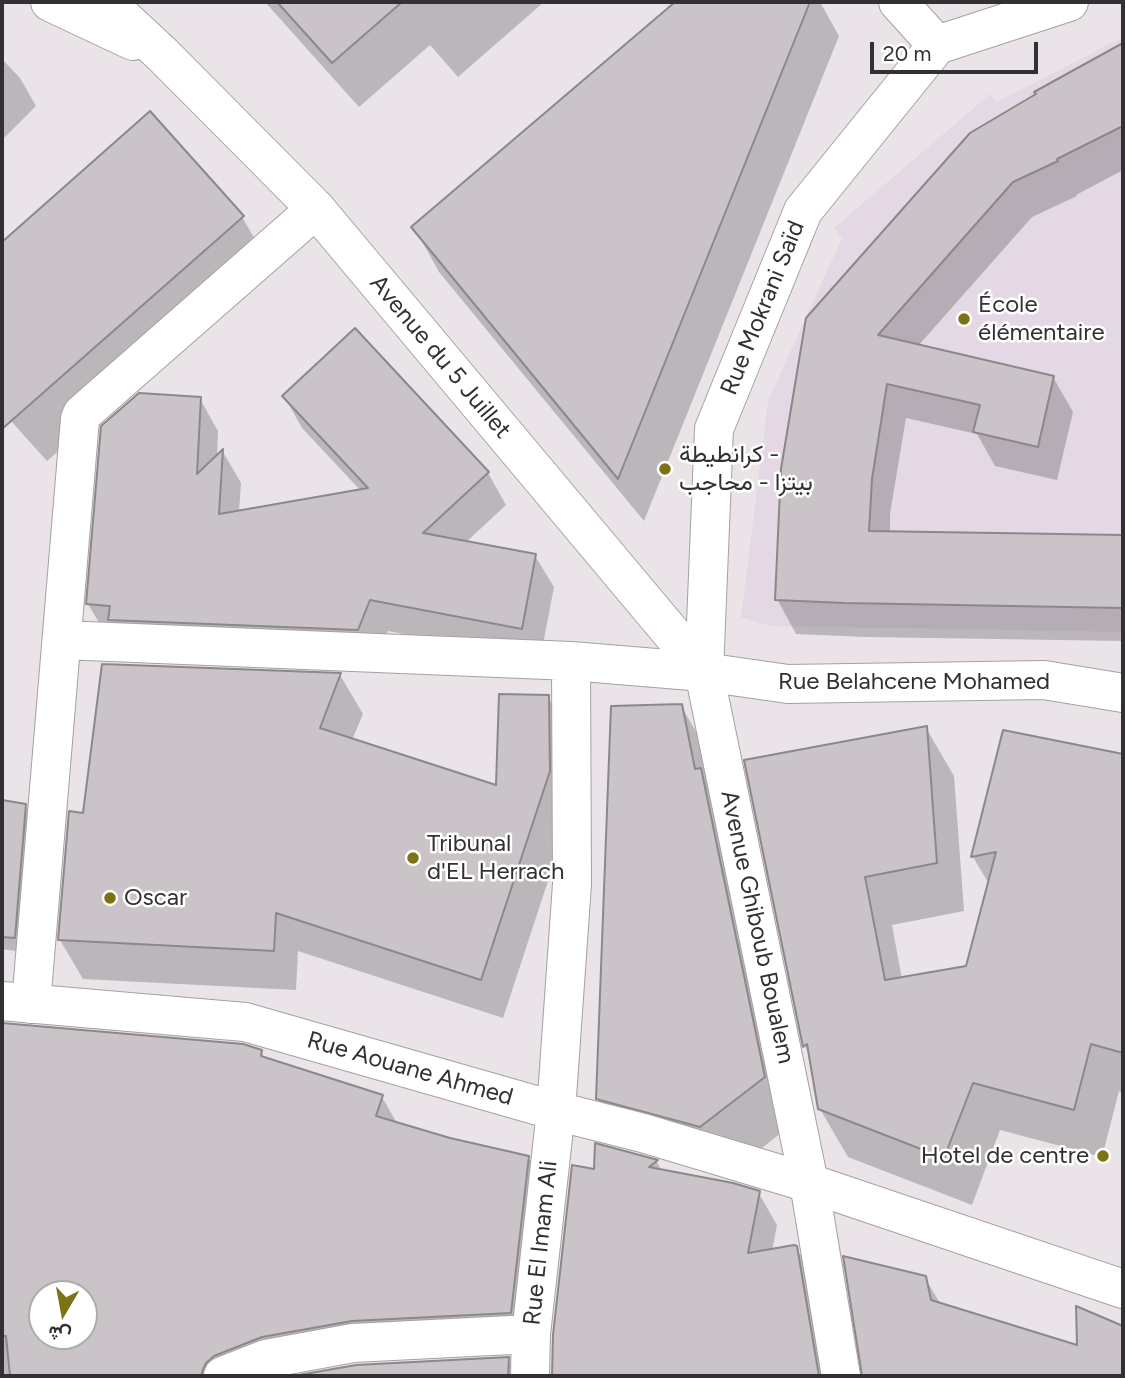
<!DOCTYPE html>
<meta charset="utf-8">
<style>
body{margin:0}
#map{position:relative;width:1125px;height:1378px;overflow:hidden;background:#eae4e9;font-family:Figtree,Vazirmatn,sans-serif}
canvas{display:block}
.frame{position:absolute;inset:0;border:4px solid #323032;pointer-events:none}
.north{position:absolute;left:28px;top:1280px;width:70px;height:70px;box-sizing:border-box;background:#fff;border:2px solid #adacad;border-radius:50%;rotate:190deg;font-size:19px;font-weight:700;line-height:28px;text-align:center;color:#323032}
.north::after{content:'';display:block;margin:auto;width:24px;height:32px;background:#7c7315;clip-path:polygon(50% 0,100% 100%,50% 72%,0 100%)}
.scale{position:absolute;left:870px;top:42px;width:168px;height:32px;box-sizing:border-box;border:4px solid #323032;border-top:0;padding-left:9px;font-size:21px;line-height:24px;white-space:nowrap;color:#323032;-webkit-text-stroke:5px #fff;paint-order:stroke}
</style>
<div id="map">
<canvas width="1125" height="1378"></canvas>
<div class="frame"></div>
<div class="north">ش</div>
<div class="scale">20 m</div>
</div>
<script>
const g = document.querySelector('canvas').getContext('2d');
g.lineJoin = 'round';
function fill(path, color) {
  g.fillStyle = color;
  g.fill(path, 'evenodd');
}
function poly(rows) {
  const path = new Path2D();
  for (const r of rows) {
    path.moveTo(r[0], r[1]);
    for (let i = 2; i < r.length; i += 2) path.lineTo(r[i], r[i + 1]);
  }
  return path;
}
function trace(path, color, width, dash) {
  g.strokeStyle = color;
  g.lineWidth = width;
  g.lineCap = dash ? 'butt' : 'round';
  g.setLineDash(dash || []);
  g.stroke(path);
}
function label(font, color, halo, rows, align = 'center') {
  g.font = font + ' Figtree,Vazirmatn,sans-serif';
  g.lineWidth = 5;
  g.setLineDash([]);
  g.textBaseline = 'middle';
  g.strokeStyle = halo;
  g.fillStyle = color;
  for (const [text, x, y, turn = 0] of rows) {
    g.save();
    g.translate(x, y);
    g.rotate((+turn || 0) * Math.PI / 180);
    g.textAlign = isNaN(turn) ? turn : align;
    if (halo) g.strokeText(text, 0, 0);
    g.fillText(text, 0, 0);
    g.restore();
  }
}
fill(poly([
 [1123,37,1123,632,770,626,741,617,768,401,842,238,834,228,990,94,997,102]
]), '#e3d8e3');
fill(poly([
 [265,2,544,2,458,77,430,45,359,107],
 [677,2,820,2,839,36,644,521,439,272,414,227],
 [1123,45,1123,170,1076,195,1077,196,1032,217,918,346,1053,377,1073,412,1057,480,995,466,977,434,906,418,890,514,890,533,1123,537,1123,641,865,637,796,634,777,599,783,469,1038,95,1037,92],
 [2,59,20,78,36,106,2,140],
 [150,113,242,217,270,265,47,461,2,411,2,244],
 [284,396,488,473,506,505,465,543,535,556,554,587,540,660,388,631,376,662,107,636,88,604,200,399,218,431,217,458,223,452,241,483,239,512,361,491,302,428],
 [104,665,340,675,363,714,352,740,498,787,548,697,571,736,571,811,503,1018,298,951,296,990,83,979,60,940,85,815],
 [681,706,709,754,791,1125,728,1175,626,1146,598,1098],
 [926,728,954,776,964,911,892,925,902,979,967,967,989,884,973,857,1004,732,1123,756,1123,1093,1119,1091,1102,1157,1000,1130,972,1205,848,1157,820,1109,810,1056,805,1046,746,761],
 [2,802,25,806,41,834,23,965,15,951,2,949],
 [2,1025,243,1046,261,1051,265,1059,382,1097,398,1125,449,1140,528,1157,547,1189,529,1345,371,1353,262,1376,2,1376],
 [42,1294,84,1294,84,1336,42,1336],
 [596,1146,657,1162,662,1172,758,1192,777,1225,772,1251,796,1247,815,1280,831,1376,554,1376,555,1336,595,1172],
 [925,1278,941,1305,1079,1347,1077,1309,1123,1328,1123,1376,864,1376,864,1373],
 [508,1359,518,1376,303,1376,356,1367]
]), '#0003');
const building = poly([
 [277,2,402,2,332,63,277,2],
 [675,2,810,2,618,479,411,227,675,2],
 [1123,43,1123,126,1057,159,1058,161,1013,182,878,335,1054,376,1038,447,973,432,980,405,887,384,872,479,869,531,1123,535,1123,608,845,603,775,600,781,469,806,318,970,133,1036,94,1034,92,1123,43],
 [150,111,244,216,2,429,2,242,150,111],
 [355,328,489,472,423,533,536,554,522,629,370,600,358,630,108,620,110,606,86,604,101,426,139,393,201,397,197,474,223,449,219,514,368,488,282,396,355,328],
 [102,664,341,673,320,728,496,785,499,694,549,695,550,771,481,980,276,913,274,951,58,940,69,811,83,813,102,664],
 [682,704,695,769,701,768,765,1077,700,1127,596,1099,611,706,682,704],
 [927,726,937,863,865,877,885,980,966,966,996,852,971,857,1003,730,1123,754,1123,1053,1091,1044,1074,1110,973,1083,944,1158,818,1109,807,1044,803,1047,744,760,927,726],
 [2,800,26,804,15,938,2,937,2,800],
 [2,1023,243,1044,262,1050,261,1056,383,1095,376,1116,450,1138,529,1156,511,1313,352,1321,262,1337,214,1356,206,1363,202,1372,202,1376,10,1376,6,1336,2,1336,2,1023],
 [42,1294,84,1294,84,1336,42,1336,42,1294],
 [595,1143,658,1160,649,1167,733,1183,760,1191,748,1253,794,1245,797,1246,819,1376,552,1376,553,1335,572,1165,594,1169,595,1143],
 [843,1256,926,1276,931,1300,1077,1345,1076,1306,1123,1326,1123,1376,862,1376,843,1256],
 [509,1357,508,1376,293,1376,356,1365,509,1357]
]);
fill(building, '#cac4c9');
trace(building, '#8c878b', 2);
const street = poly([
 [898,2,937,45],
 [62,640,571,661,704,672,788,684,1044,680,1123,693],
 [2,1001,245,1022,556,1111,643,1133,809,1183,841,1376],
 [31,1004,80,419,82,414,316,209],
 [223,1376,266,1359,353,1343,531,1334],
 [530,1376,531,1334,556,1111,572,884,571,661]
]);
const secondary = poly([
 [50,2,133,41],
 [106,2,163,55,316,209,704,672]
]);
const primary = poly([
 [1069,2,937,45,803,211,714,429,704,672,809,1183,1123,1289]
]);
trace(street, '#a5a0a5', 40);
trace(secondary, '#a5a0a5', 40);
trace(primary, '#a5a0a5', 40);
trace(street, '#fff', 38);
trace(secondary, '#fff', 38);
trace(primary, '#fff', 38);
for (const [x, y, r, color] of [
 [964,319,7,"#7c7315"],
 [665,469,7,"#7c7315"],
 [413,858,7,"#7c7315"],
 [110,898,7,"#7c7315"],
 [1103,1156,7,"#7c7315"]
]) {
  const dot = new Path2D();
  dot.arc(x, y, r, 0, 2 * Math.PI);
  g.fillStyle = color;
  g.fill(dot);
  trace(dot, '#fff', 2.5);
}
label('24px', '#323032', '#fff', [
 ["École",978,305],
 ["élémentaire",978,333],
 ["كرانطيطة -",679,455],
 ["بيتزا - محاجب",679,483],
 ["Tribunal",427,844],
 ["d'EL Herrach",427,872],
 ["Oscar",124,898],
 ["Hotel de centre",1089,1156,"right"]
], 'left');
label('24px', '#323032', '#fff', [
 ["Rue Mokrani Saïd",763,308,-68],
 ["Avenue du 5 Juillet",440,357,50],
 ["Rue Belahcene Mohamed",914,682],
 ["Avenue Ghiboub Boualem",757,927,78],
 ["Rue Aouane Ahmed",410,1069,16],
 ["Rue El Imam Ali",541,1243,-84]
]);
</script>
